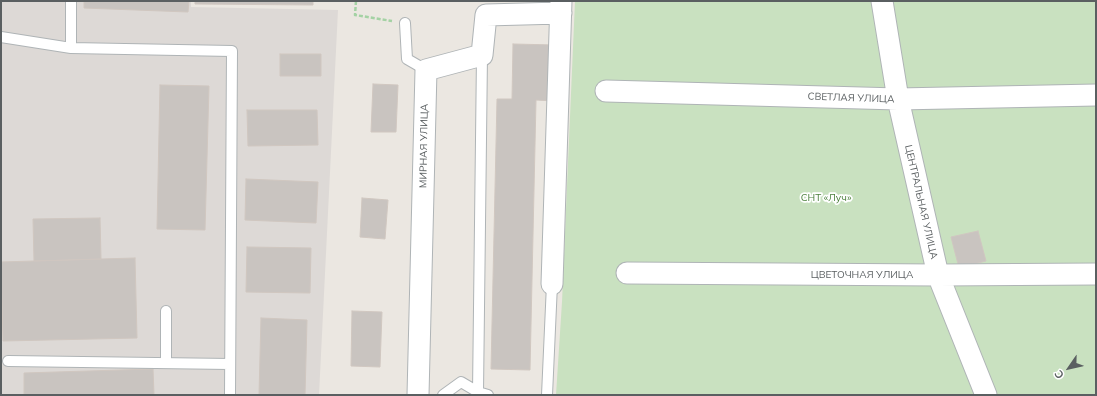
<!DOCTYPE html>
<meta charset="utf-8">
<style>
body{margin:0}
#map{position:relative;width:1097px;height:396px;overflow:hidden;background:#ebe7e1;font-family:Mulish,sans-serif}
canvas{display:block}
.frame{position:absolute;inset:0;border:2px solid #5a5f61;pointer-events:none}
.north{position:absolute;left:1049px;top:348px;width:40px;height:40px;-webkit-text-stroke:3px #fff;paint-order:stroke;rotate:236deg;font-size:11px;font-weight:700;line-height:16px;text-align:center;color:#5a5f61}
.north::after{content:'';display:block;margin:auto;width:14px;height:18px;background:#5a5f61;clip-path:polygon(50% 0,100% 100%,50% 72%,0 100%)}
</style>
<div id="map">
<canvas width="1097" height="396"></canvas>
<div class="frame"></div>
<div class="north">С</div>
</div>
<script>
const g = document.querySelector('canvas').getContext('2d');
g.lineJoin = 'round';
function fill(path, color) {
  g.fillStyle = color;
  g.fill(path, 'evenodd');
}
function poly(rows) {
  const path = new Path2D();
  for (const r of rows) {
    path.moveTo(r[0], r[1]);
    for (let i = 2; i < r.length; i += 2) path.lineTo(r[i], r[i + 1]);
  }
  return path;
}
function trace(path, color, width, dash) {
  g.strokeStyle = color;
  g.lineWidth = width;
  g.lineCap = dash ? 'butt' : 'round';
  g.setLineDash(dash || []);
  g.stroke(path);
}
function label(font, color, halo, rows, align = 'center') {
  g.font = font + ' Mulish,sans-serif';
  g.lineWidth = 3.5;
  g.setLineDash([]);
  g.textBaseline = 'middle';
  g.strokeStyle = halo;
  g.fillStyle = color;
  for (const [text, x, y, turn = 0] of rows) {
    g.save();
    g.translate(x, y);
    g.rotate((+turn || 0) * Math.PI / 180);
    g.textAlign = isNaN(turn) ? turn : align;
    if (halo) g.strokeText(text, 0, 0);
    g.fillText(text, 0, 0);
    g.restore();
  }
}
fill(poly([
 [1,1,191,1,191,7,338,10,319,395,1,395]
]), '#ddd9d6');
fill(poly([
 [575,1,1096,1,1096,395,556,395,562,302]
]), '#c9e1c0');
const building = poly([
 [84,1,189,1,188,12,84,8,84,1],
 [195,1,313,1,313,5,195,4,195,1],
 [513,44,555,45,554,101,536,100,530,370,491,369,497,99,512,99,513,44],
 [280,54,321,54,321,76,280,76,280,54],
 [373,84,398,85,396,132,371,132,373,84],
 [160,85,209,86,205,230,157,229,160,85],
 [247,110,317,110,318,145,248,146,247,110],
 [246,179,318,182,316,223,245,220,246,179],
 [362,198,388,200,385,239,360,237,362,198],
 [100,218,101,259,34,261,33,219,100,218],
 [978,231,986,261,959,268,951,237,978,231],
 [247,247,311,248,310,293,246,292,247,247],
 [135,258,137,338,3,341,1,262,135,258],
 [352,311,382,312,380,367,351,366,352,311],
 [261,318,307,320,305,395,259,395,261,318],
 [153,369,154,395,24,395,24,373,153,369]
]);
fill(building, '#c9c4c0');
trace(building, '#d0c7c0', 1);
const lane = poly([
 [405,23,407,59,426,70],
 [1,37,71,48,71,1],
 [71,48,232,51,230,395],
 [8,361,230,364],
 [166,363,166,311],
 [478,392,482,55],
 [443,395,461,382,478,392,488,395],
 [547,395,552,284]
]);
const street = poly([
 [882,1,898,99,938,275,986,395],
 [606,91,898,99,1096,95],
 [627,273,938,275,1096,274],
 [552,284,561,1],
 [418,395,426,70,482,55,486,15,561,13]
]);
trace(lane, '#afb4b6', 12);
trace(street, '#afb4b6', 23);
trace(poly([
 [356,1,355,15,392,21]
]), '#a4d2a4', 2.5, [4, 2]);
trace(lane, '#fff', 10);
trace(street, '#fff', 21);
label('10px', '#5a5f61', '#fff', [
 ["СВЕТЛАЯ УЛИЦА",851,98,2],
 ["МИРНАЯ УЛИЦА",424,146,-89],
 ["ЦЕНТРАЛЬНАЯ УЛИЦА",921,202,77],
 ["ЦВЕТОЧНАЯ УЛИЦА",862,275]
]);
label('10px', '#4a7f3b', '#fff', [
 ["СНТ «Луч»",826,198]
]);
</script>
